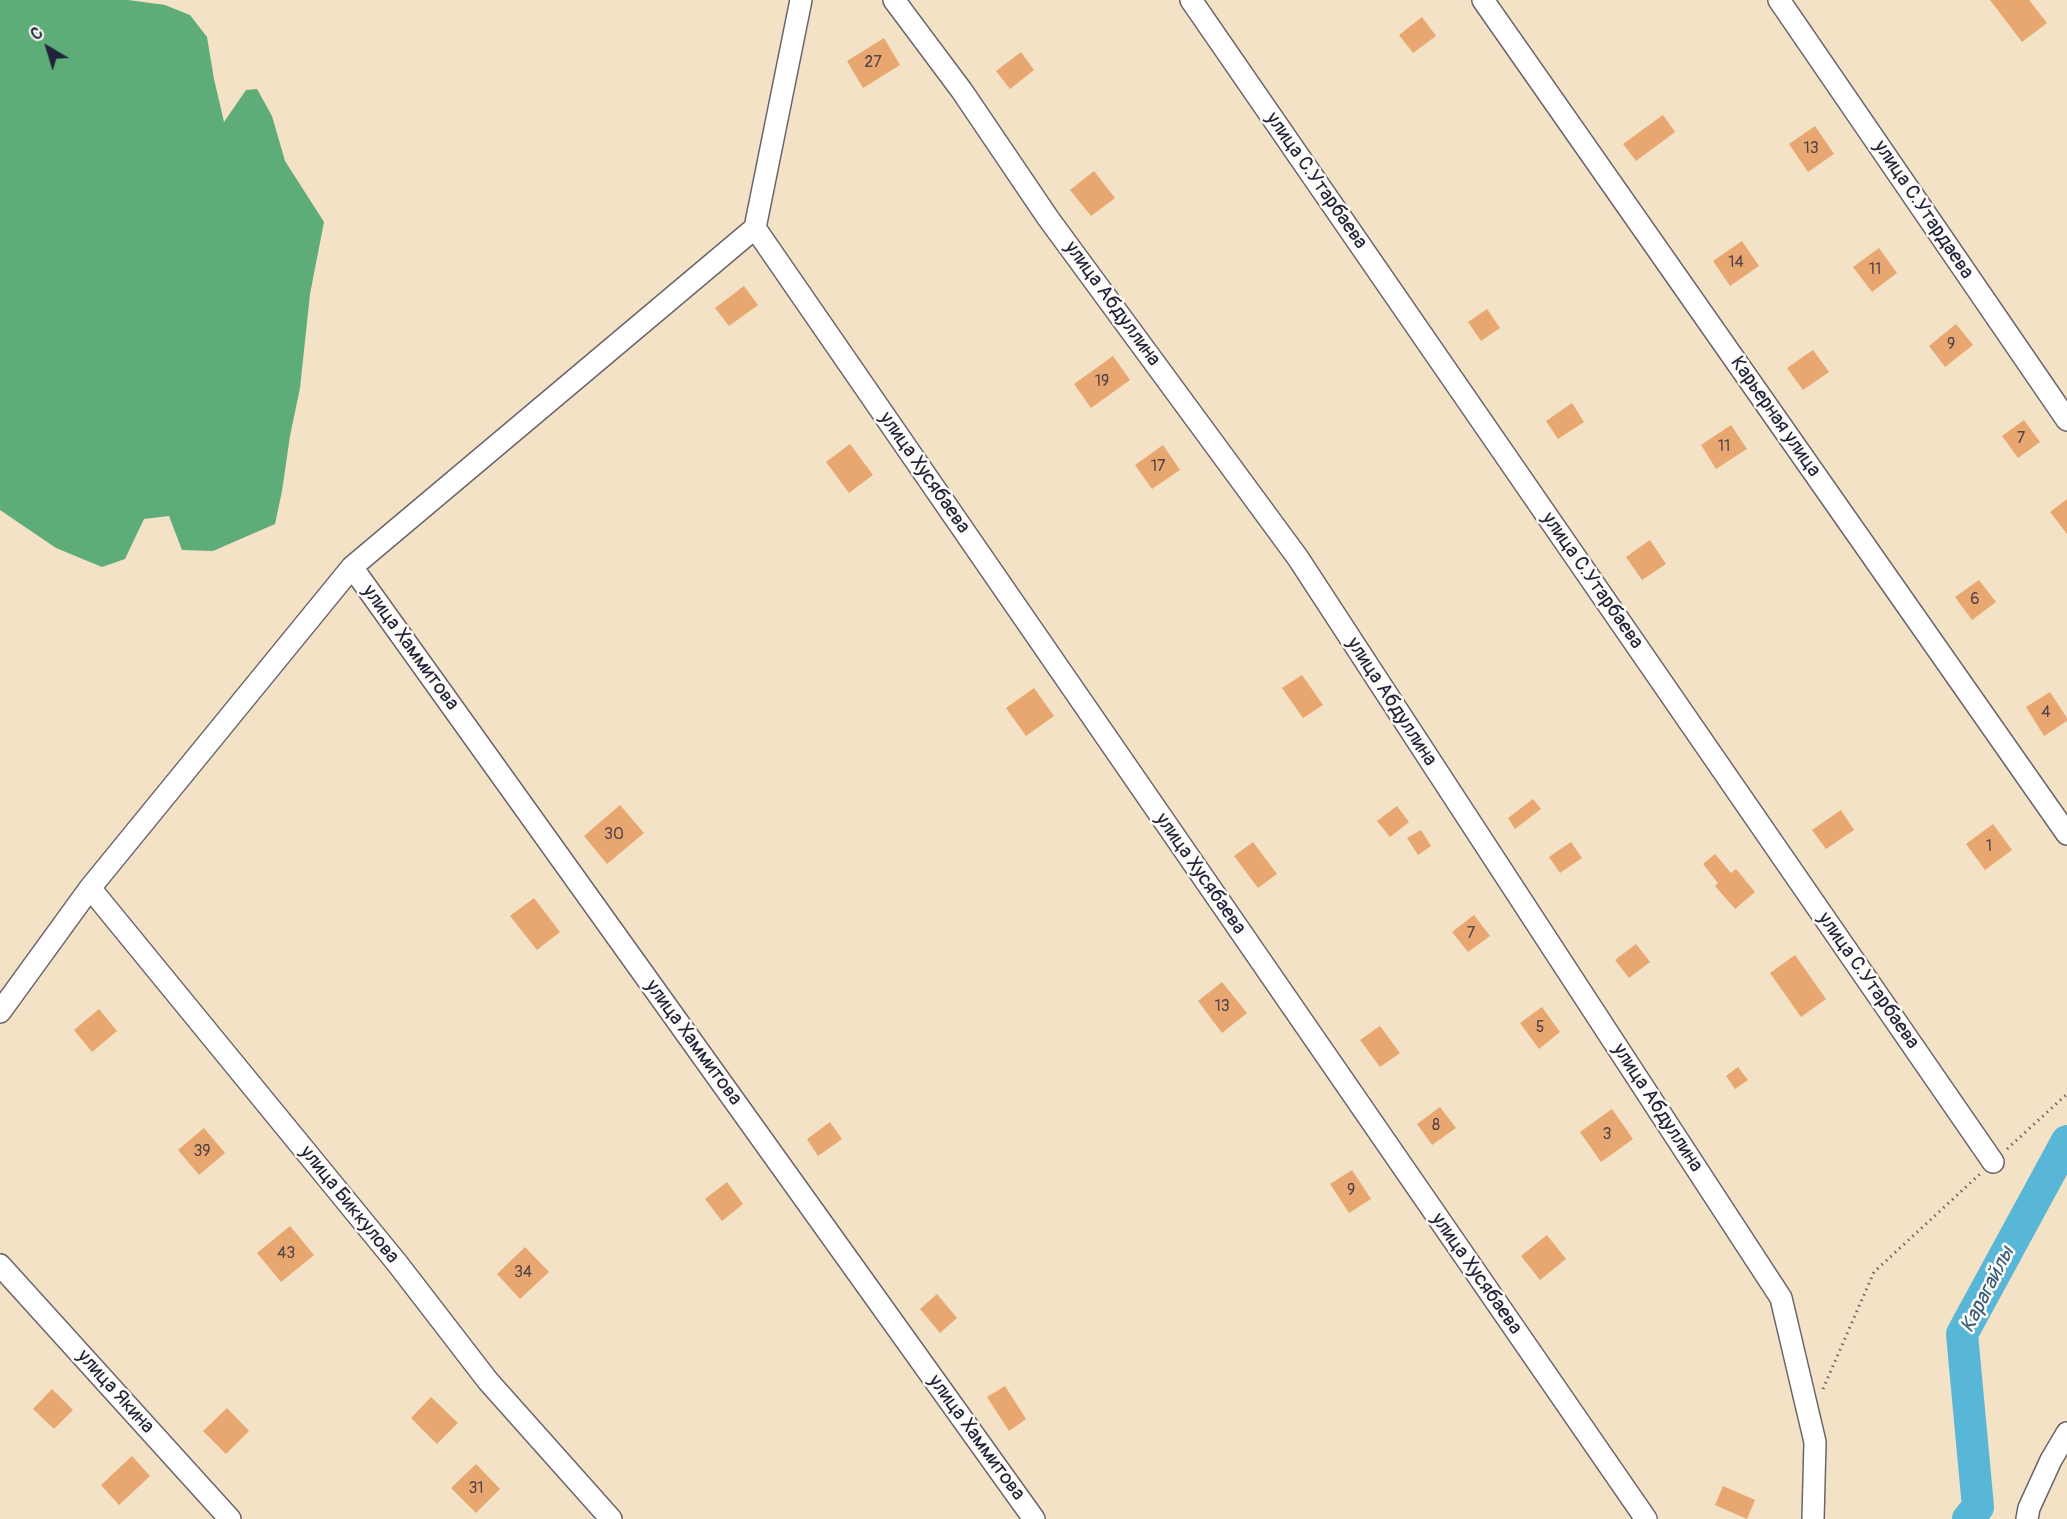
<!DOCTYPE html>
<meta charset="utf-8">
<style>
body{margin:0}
#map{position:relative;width:2067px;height:1519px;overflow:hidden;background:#f3e2c5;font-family:Pangolin,sans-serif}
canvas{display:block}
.north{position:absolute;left:18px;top:18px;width:60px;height:60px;-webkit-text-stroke:4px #fdfcf7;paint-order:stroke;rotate:322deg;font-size:16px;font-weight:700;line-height:24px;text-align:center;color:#22223b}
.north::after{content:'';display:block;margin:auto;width:21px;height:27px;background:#22223b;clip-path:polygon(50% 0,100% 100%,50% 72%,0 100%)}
</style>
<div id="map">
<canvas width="2067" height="1519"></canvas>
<div class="north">С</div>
</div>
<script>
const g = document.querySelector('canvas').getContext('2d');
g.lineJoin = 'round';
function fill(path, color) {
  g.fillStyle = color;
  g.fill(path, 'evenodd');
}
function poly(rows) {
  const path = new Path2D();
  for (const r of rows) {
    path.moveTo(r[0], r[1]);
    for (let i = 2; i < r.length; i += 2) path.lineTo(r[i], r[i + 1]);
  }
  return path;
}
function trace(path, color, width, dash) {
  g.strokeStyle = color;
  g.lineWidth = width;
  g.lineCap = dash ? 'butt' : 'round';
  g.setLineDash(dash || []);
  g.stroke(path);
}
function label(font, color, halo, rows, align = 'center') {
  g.font = font + ' Pangolin,sans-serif';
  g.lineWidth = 5;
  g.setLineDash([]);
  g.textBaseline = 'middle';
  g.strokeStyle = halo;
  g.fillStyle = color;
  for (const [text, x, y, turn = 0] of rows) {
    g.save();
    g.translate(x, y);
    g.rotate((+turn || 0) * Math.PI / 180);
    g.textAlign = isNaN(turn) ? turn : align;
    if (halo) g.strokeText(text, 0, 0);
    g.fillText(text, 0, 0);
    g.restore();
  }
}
fill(poly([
 [0,0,128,0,165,5,190,15,207,37,214,79,224,122,246,90,257,89,272,116,285,161,324,222,310,294,300,388,290,436,282,491,275,524,213,551,182,550,169,516,144,519,125,559,102,567,56,548,0,510]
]), '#5ead78');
trace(poly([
 [1968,1519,1978,1507,1962,1334,2067,1141]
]), '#58b6d7', 32);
fill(poly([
 [1990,0,2029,0,2047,23,2022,42],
 [1422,17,1436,36,1413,53,1399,35],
 [884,38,900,65,863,88,847,61],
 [1021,52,1034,70,1010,89,996,71],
 [1663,115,1675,132,1636,161,1623,144],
 [1815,126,1834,154,1808,172,1789,144],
 [1094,171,1115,198,1091,216,1070,190],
 [1742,241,1759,266,1730,286,1713,261],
 [1879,248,1897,273,1872,292,1853,267],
 [744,286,758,305,729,326,715,308],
 [1487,309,1500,328,1481,341,1468,322],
 [1956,324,1973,345,1945,367,1929,346],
 [1813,350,1829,372,1803,390,1787,368],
 [1113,356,1130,380,1091,408,1074,384],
 [1572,403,1584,422,1558,439,1546,421],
 [2024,420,2040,442,2018,458,2002,436],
 [1731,425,1747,449,1716,469,1701,445],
 [850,444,873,475,849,493,826,462],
 [1163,445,1180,470,1152,489,1135,465],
 [2067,499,2067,534,2050,512],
 [1650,540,1666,564,1642,580,1626,557],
 [1979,580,1996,602,1972,620,1955,597],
 [1302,675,1323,705,1303,718,1282,688],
 [1034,688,1054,716,1026,736,1006,708],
 [2050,692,2067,718,2067,721,2044,736,2026,707],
 [1533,799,1541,809,1515,829,1508,818],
 [620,805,644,833,607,864,584,836],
 [1397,806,1409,822,1390,837,1377,821],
 [1841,810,1854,830,1826,849,1812,830],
 [1993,824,2012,850,1985,870,1966,844],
 [1421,830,1431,846,1418,855,1407,838],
 [1253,842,1277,874,1258,888,1234,856],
 [1571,842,1582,858,1560,873,1549,857],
 [1715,854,1731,873,1736,869,1755,892,1735,909,1715,886,1718,883,1703,864],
 [534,898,560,932,537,950,510,916],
 [1474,915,1490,936,1468,952,1452,932],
 [1636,944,1650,962,1629,978,1615,960],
 [1795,955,1826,999,1801,1017,1770,973],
 [1222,982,1247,1013,1222,1033,1198,1001],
 [1542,1007,1560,1032,1539,1049,1520,1023],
 [99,1009,117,1031,92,1052,74,1030],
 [1380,1026,1400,1053,1380,1067,1360,1040],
 [1738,1067,1748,1080,1735,1089,1726,1076],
 [1440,1107,1456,1128,1432,1145,1417,1124],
 [1612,1109,1633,1139,1601,1162,1580,1132],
 [830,1122,842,1139,818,1156,807,1139],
 [204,1128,225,1153,199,1175,178,1150],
 [1352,1170,1371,1199,1349,1213,1330,1184],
 [727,1182,743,1204,722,1221,705,1199],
 [290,1226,314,1255,281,1282,257,1253],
 [1547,1235,1566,1259,1540,1280,1521,1256],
 [525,1247,549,1272,520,1299,497,1274],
 [937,1294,957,1318,940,1333,920,1309],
 [1005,1386,1026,1419,1009,1431,987,1397],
 [52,1389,73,1410,54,1429,33,1409],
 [431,1397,458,1423,437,1444,411,1418],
 [227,1408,249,1431,226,1454,203,1431],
 [132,1456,150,1476,119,1505,101,1485],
 [476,1464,500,1489,476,1513,451,1488],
 [1723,1486,1755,1500,1747,1519,1715,1505]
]), '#e8a770');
const street = poly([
 [894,0,962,91,1048,218,1298,558,1781,1298,1815,1442,1813,1519],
 [1191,0,1993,1162],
 [1483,0,2067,834],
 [1779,0,2067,420],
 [755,228,1646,1519],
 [352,567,1034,1519],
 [90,888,397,1263,488,1381,611,1519],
 [0,1012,90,888,352,567,755,228,801,0],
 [0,1265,230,1519],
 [2027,1519,2029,1508,2051,1460,2067,1433]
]);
trace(street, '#6b656b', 24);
trace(poly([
 [2007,1149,2067,1094],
 [1823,1389,1874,1272,1980,1174]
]), '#6b656b', 3, [1.5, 4.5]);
trace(street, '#fff', 21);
label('16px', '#544348', null, [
 ["27",873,63],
 ["13",1811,149],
 ["14",1736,263],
 ["11",1875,270],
 ["9",1951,345],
 ["19",1102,382],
 ["7",2021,439],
 ["11",1724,447],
 ["17",1158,467],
 ["6",1975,600],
 ["4",2046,713],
 ["30",614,835],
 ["1",1989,847],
 ["7",1471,934],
 ["13",1222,1007],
 ["5",1540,1028],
 ["8",1436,1126],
 ["3",1607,1135],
 ["39",202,1152],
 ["9",1351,1191],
 ["43",286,1254],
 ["34",523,1273],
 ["31",476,1489]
]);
label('20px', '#22223b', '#fdfcf7', [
 ["улица С.Утарбаева",1316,181,55],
 ["улица С.Утардаева",1923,210,56],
 ["улица Абдуллина",1112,304,54],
 ["Карьерная улица",1775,417,55],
 ["улица Хусябаева",924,473,55],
 ["улица С.Утарбаева",1592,581,55],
 ["улица Хаммитова",410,648,54],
 ["улица Абдуллина",1391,702,57],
 ["улица Хусябаева",1200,874,55],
 ["улица С.Утарбаева",1868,981,55],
 ["улица Хаммитова",693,1043,54],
 ["улица Абдуллина",1657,1108,57],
 ["улица Биккулова",349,1205,51],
 ["улица Хусябаева",1476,1274,55],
 ["улица Якина",115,1392,48],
 ["улица Хаммитова",976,1438,54]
]);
label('italic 21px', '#385d79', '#fdfcf7', [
 ["Карагайлы",1988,1290,-63]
]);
</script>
